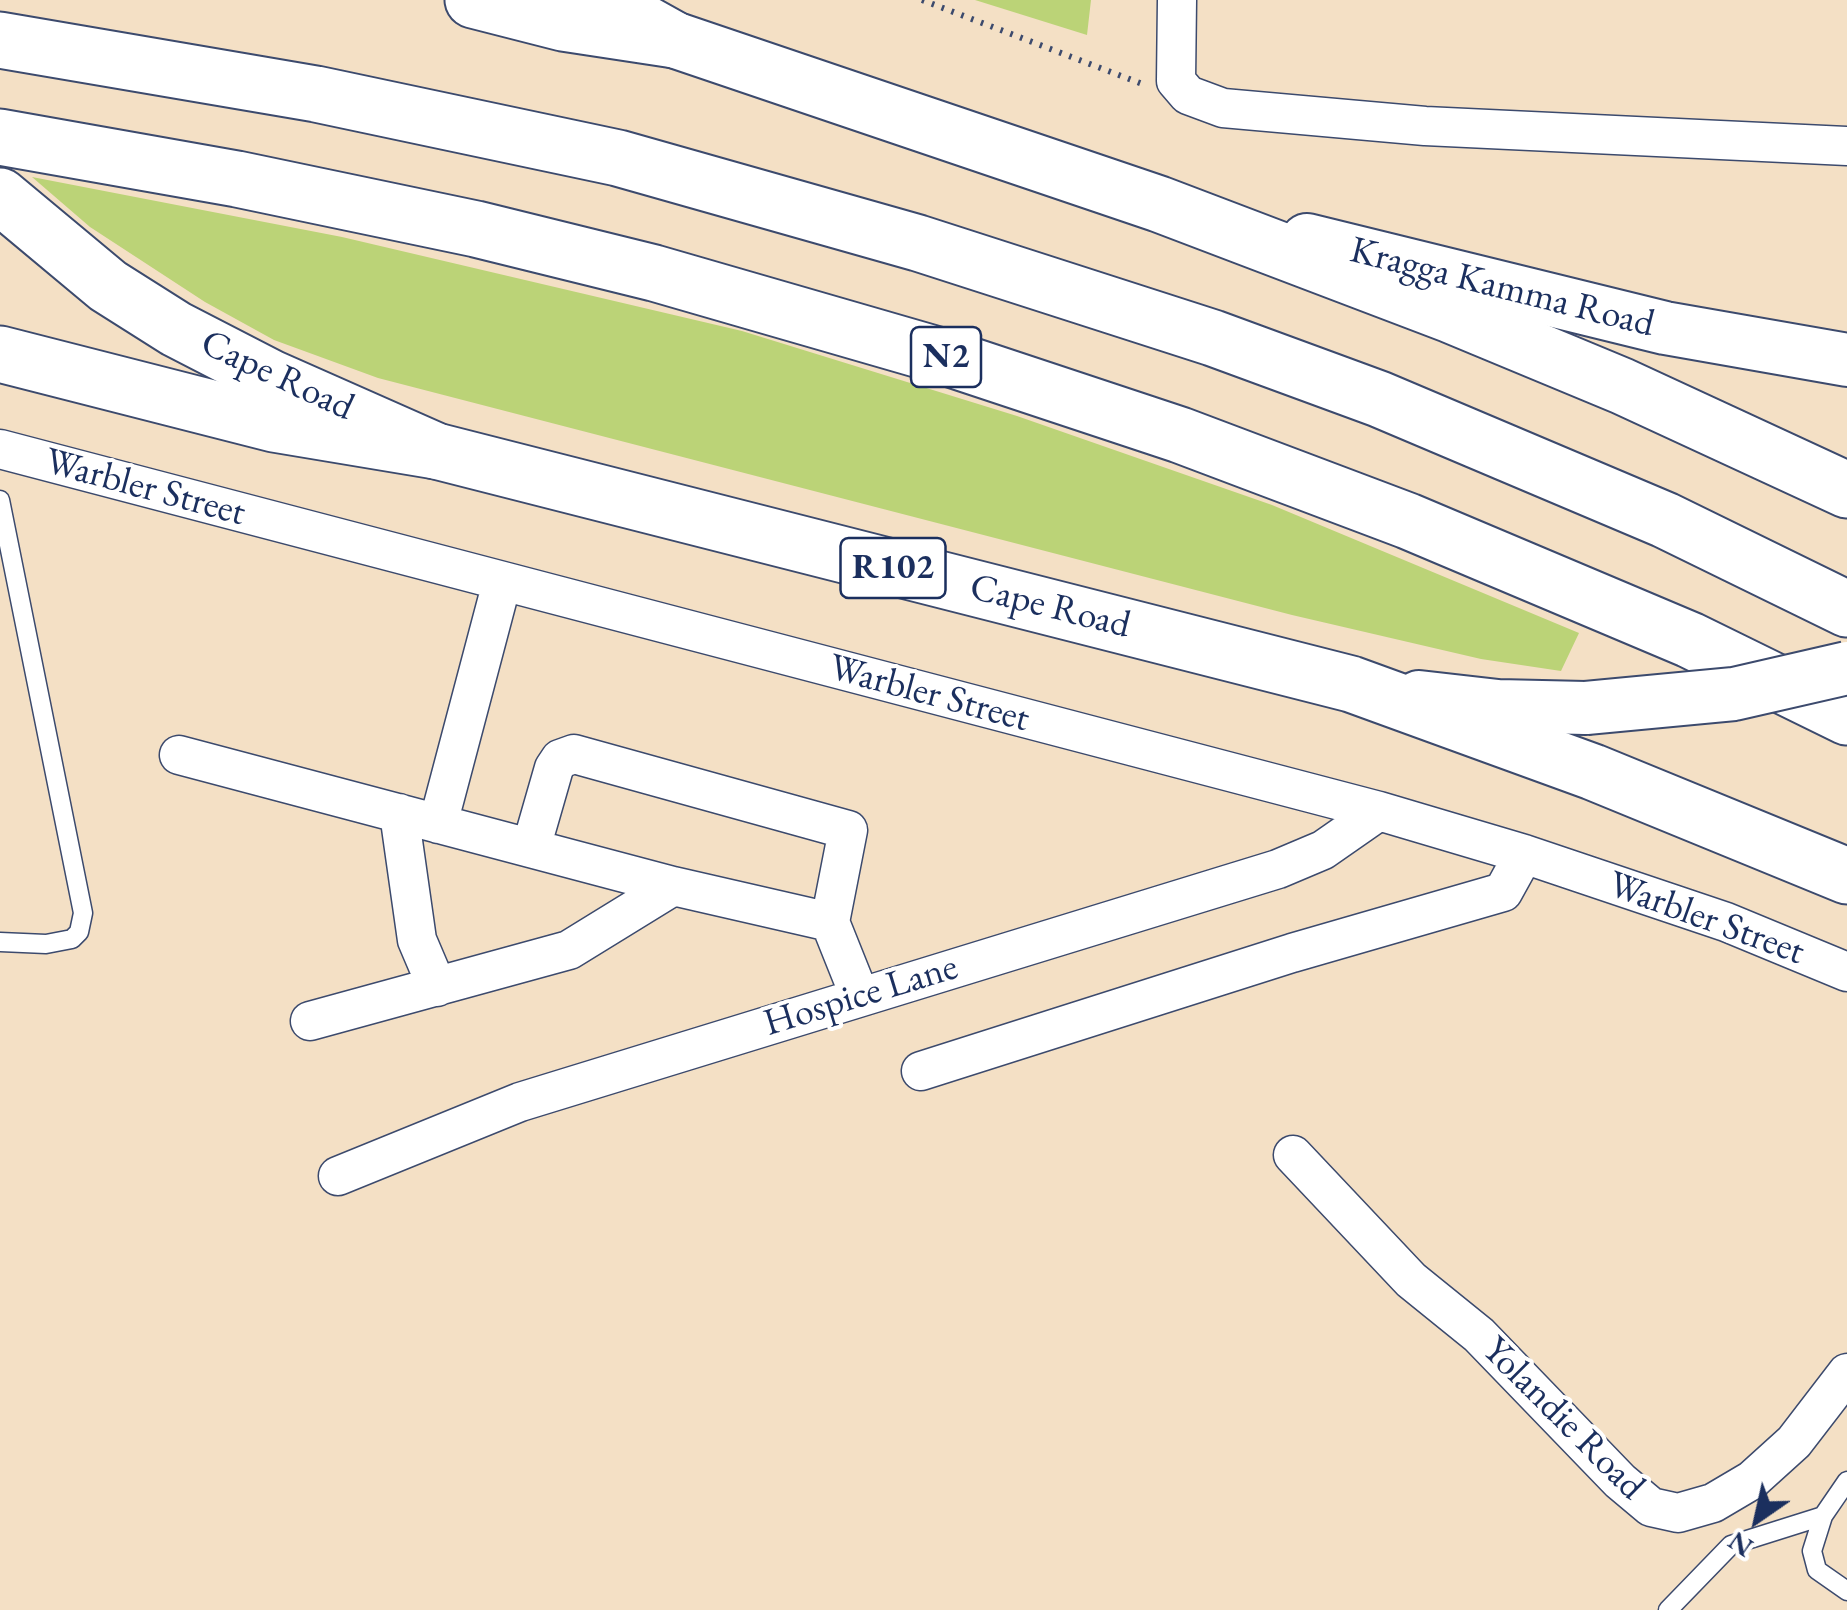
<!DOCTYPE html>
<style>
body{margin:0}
#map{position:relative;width:1847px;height:1610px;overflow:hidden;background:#f4e0c5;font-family:"EB Garamond",serif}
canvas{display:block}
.north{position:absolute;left:1707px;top:1470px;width:100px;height:100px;-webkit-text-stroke:8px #fff;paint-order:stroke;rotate:214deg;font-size:28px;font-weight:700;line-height:40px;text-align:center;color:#1b2f5e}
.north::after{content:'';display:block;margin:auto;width:35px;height:45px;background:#1b2f5e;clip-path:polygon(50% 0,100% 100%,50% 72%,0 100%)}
</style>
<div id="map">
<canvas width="1847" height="1610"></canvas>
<div class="north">N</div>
</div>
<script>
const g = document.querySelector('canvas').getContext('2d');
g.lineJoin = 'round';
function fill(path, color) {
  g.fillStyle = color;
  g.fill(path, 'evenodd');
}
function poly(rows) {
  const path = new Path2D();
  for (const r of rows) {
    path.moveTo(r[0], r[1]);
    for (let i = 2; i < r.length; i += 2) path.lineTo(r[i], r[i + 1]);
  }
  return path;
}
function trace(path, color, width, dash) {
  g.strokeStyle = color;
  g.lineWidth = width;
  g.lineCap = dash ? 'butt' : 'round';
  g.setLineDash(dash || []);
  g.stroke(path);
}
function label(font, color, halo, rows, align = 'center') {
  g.font = font + ' "EB Garamond",serif';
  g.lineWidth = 8;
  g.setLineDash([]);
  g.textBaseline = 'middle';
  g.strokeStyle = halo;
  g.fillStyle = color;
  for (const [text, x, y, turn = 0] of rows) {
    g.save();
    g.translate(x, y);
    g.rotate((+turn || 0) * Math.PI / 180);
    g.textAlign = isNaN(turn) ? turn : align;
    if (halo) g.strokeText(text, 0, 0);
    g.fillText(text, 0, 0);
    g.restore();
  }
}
fill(poly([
 [975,0,1091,0,1087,35],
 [32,177,342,237,742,331,1017,416,1272,505,1579,633,1561,671,1481,659,1292,615,378,378,274,340,205,302,90,227]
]), '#bbd377');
const service = poly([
 [0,500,83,913,79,932,72,939,46,944,0,942],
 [1847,1481,1823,1516,1812,1551,1817,1570,1847,1591],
 [1668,1610,1731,1545,1823,1516]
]);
const minor = poly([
 [1177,0,1176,81,1188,95,1223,108,1425,126,1847,146],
 [0,449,1379,811,1524,854,1726,922,1847,972],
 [179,755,673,886,830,922,860,997],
 [399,813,417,940,437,987],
 [438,824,502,582],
 [531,848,554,768,560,759,574,754,848,830,830,922],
 [310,1021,569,950,673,886],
 [921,1071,1292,953,1503,892,1524,854],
 [1293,1155,1411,1280,1479,1335,1620,1481,1651,1507,1678,1513,1713,1503,1752,1480,1794,1442,1847,1373],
 [338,1176,520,1102,1278,869,1323,850,1379,811]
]);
const secondary = poly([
 [1307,240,1665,328,1847,360],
 [1419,697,1498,706,1586,708]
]);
const primary = poly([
 [603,0,675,40,1159,204,1451,315,1622,386,1847,490],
 [0,196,108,286,176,329,271,378,436,451,1351,684,1593,772,1847,876]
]);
const motorway = poly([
 [473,0,563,23,675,40],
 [0,40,316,94,618,158,918,243,1213,338,1379,399,1665,520,1847,609],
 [0,137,237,179,476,229,654,273,948,358,1180,435,1408,521,1690,640,1847,717],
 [0,354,274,424,436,451]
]);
trace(service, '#3c4a6d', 21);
trace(minor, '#3c4a6d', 41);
trace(secondary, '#3c4a6d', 56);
trace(primary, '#3c4a6d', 59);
trace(motorway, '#3c4a6d', 59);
trace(poly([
 [922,0,1145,85]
]), '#3c4a6d', 6, [2.5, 8]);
trace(service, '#fff', 18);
trace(minor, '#fff', 38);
trace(secondary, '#fff', 52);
trace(primary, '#fff', 55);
trace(motorway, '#fff', 55);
const secondaryBridge = poly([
 [1586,708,1734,694,1847,668]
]);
trace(secondaryBridge, '#3c4a6d', 56, []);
trace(secondaryBridge, '#fff', 52);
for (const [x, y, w] of [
 [946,357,70],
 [893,568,105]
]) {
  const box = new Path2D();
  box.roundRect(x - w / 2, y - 30, w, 60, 8);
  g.fillStyle = '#fff';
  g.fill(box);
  trace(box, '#1b2f5e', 2.5);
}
label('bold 35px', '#1b2f5e', null, [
 ["N2",946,357],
 ["R102",893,568]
]);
label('38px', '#1b2f5e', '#fff', [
 ["Kragga Kamma Road",1502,288,14],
 ["Cape Road",277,376,25],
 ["Warbler Street",145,488,15],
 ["Cape Road",1050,607,14],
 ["Warbler Street",929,694,15],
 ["Warbler Street",1706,919,20],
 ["Hospice Lane",861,996,-17],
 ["Yolandie Road",1563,1419,45]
]);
</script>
